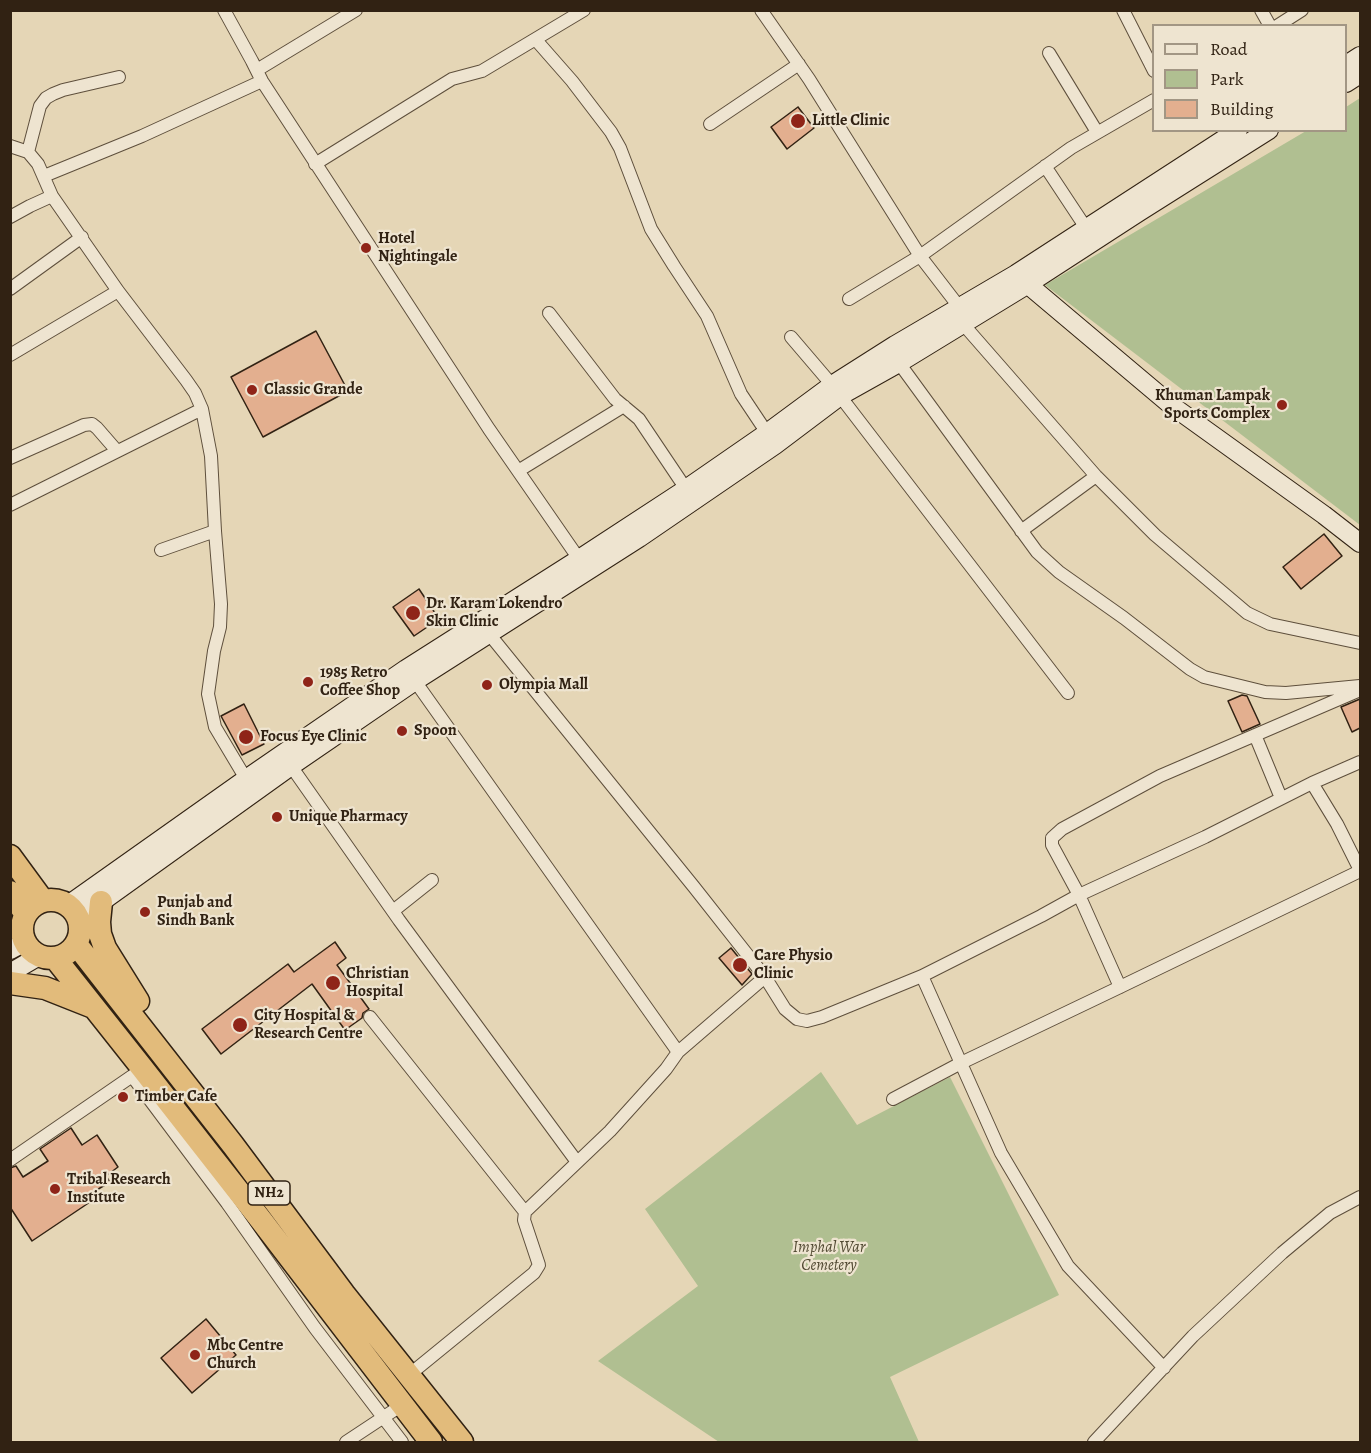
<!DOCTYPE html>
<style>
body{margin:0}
#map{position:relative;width:1371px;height:1453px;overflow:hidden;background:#e5d6b6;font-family:Alegreya,serif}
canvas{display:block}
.frame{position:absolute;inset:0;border:12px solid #312213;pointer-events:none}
.legend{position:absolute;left:1152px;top:24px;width:195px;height:108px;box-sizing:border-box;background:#eee4d0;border:2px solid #a29684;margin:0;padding:8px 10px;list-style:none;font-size:18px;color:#312213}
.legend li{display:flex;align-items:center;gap:12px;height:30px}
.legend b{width:30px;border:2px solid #a29684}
</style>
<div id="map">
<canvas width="1371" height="1453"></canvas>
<div class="frame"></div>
<ul class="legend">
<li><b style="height:8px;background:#eee4d0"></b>Road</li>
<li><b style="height:16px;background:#b0bf91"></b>Park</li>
<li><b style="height:16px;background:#e3af8f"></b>Building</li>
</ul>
</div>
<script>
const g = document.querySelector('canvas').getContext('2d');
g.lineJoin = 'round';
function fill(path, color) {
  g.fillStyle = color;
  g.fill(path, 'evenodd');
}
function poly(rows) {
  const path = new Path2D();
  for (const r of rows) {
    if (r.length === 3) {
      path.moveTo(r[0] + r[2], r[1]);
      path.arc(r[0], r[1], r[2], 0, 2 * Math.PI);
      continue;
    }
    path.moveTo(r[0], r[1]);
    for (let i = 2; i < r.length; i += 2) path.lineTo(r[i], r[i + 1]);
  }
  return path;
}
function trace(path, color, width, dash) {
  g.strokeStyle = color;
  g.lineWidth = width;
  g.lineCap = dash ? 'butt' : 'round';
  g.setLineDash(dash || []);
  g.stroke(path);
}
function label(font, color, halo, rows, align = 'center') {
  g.font = font + ' Alegreya,serif';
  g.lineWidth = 4.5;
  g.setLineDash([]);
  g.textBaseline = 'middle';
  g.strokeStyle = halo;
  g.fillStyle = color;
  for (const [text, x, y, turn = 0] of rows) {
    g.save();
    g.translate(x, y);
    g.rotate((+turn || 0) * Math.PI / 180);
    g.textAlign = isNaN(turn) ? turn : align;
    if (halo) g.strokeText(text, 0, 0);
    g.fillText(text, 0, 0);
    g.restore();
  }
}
fill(poly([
 [1360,98,1360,525,1045,285,1306,131,1346,130,1346,107],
 [821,1072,857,1125,950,1077,1059,1295,890,1377,919,1442,719,1442,598,1361,698,1286,645,1209]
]), '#b0bf91');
const building = poly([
 [798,107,814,128,787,149,771,127,798,107],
 [316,331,348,391,263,437,231,377,316,331],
 [1324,534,1342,556,1301,589,1283,567,1324,534],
 [419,589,439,619,414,636,393,607,419,589],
 [1242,695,1247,696,1260,724,1242,732,1228,701,1242,695],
 [1360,699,1360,728,1352,732,1341,707,1360,699],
 [244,704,264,744,242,755,221,716,244,704],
 [335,942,346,958,337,965,369,1009,363,1013,362,1018,345,1030,312,984,221,1054,202,1029,288,964,294,972,335,942],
 [731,948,752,974,742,985,719,958,731,948],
 [71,1128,82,1145,97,1135,118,1167,106,1176,110,1182,90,1194,93,1200,32,1241,10,1207,10,1168,16,1166,23,1177,48,1161,40,1149,71,1128],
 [206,1319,236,1355,192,1393,161,1358,206,1319]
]);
fill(building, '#e3af8f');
trace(building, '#312213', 1.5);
const street = poly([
 [224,10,252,61,262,81,489,429,579,559],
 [761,10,809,79,920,256,960,308],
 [1123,10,1154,71],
 [1261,10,1270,26],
 [1277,26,1302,10],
 [536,40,572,81,611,132,620,148,651,229,674,266,707,316,741,394,771,439],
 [1049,53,1097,132],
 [257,70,356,10],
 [710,124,799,64],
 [10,146,28,152,38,164,52,196,118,291,186,380,195,393,202,409,211,456,215,531,221,604,220,627,214,651,208,694,215,727,246,779],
 [28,152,40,106,46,98,53,94,63,90,119,77],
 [315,164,452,79,482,71,584,10],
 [1045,166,1086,228],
 [44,176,142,136,262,81],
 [10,217,30,206,52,196],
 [10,289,82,237],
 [849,299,920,256,1071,148,1154,100],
 [549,313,615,399,639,419,686,489],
 [963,324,1096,476,1155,535,1247,613,1270,624,1360,643],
 [791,337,832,385],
 [10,355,118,291],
 [899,363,1037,552,1059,572,1124,618,1190,669,1204,677,1265,692,1286,693,1360,686],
 [840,396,1068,693],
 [10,458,84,425,92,424,97,428,117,451],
 [518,471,624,406],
 [10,505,202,409],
 [1021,531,1096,476],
 [161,550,215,531],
 [490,635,694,887,765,977,785,1009,797,1019,807,1021,822,1017,922,976,1041,916,1079,895,1205,837,1312,783,1360,762],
 [415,681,678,1052],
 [1255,735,1281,798],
 [291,766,399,920,577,1162],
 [1312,783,1337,824,1360,870],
 [393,911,432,880],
 [922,976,1001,1153,1068,1266,1164,1368],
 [1120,987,1079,895,1052,845,1052,838,1062,829,1160,776,1360,690],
 [370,1017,525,1212],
 [132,1076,227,1203,315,1328,402,1442],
 [893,1099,961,1063,1120,987,1360,871],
 [10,1160,138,1072],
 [409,1375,534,1273,539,1265,524,1220,525,1212,610,1131,666,1069,678,1052,765,977],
 [346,1442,402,1405],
 [1094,1442,1193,1336,1282,1253,1330,1213,1360,1197]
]);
const secondary = poly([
 [1346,65,1360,56],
 [1346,83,1360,74],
 [1019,277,1171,405,1324,515,1360,543],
 [68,905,246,779,406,669,579,559,686,489,767,433,832,385,895,345,1016,274,1238,130],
 [79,918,291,766,415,681,639,538,775,445,840,396,899,363,1025,286,1139,212,1269,130],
 [10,950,25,942],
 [10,973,39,956]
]);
const highway = poly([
 [10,856,43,901],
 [10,892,26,914],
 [51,929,29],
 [101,902,99,922,100,934,105,948,138,1001],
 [76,944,233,1145,344,1294,462,1442],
 [55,958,143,1069,261,1220,431,1442],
 [10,983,45,988,93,1007]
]);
trace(street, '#5e4f3c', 14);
trace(secondary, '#312213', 20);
trace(highway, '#312213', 25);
trace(street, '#eee4d0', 12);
trace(secondary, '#eee4d0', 18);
trace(highway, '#e2bb7b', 22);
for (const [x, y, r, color] of [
 [798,121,8,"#8f2418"],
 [366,248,6,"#8f2418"],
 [252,390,6,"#8f2418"],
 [1282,405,6,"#8f2418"],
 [413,613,8,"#8f2418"],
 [308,682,6,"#8f2418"],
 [487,685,6,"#8f2418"],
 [402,731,6,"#8f2418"],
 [246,737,8,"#8f2418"],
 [277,817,6,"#8f2418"],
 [145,912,6,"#8f2418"],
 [740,965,8,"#8f2418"],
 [333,983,8,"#8f2418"],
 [240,1025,8,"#8f2418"],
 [123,1097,6,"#8f2418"],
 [55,1189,6,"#8f2418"],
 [195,1355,6,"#8f2418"]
]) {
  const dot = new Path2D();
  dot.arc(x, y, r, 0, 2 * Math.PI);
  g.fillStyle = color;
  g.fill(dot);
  trace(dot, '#eee4d0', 2);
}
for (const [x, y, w] of [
 [269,1193,42]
]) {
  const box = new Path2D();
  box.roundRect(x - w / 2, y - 12, w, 24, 4.5);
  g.fillStyle = '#eee4d0';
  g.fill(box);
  trace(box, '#312213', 1.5);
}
label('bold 15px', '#312213', null, [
 ["NH2",269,1193]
]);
label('bold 16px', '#312213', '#eee4d0', [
 ["Little Clinic",812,121],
 ["Hotel",378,239],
 ["Nightingale",378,257],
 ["Classic Grande",264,390],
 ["Khuman Lampak",1270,396,"right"],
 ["Sports Complex",1270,414,"right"],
 ["Dr. Karam Lokendro",426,604],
 ["Skin Clinic",426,622],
 ["1985 Retro",320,673],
 ["Coffee Shop",320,691],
 ["Olympia Mall",499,685],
 ["Spoon",414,731],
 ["Focus Eye Clinic",260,737],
 ["Unique Pharmacy",289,817],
 ["Punjab and",157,903],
 ["Sindh Bank",157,921],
 ["Care Physio",754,956],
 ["Clinic",754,974],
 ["Christian",346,974],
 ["Hospital",346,992],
 ["City Hospital &",254,1016],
 ["Research Centre",254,1034],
 ["Timber Cafe",135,1097],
 ["Tribal Research",67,1180],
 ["Institute",67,1198],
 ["Mbc Centre",207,1346],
 ["Church",207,1364]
], 'left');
label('italic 16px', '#514932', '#eee4d0', [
 ["Imphal War",829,1248],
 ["Cemetery",829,1266]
]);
</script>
